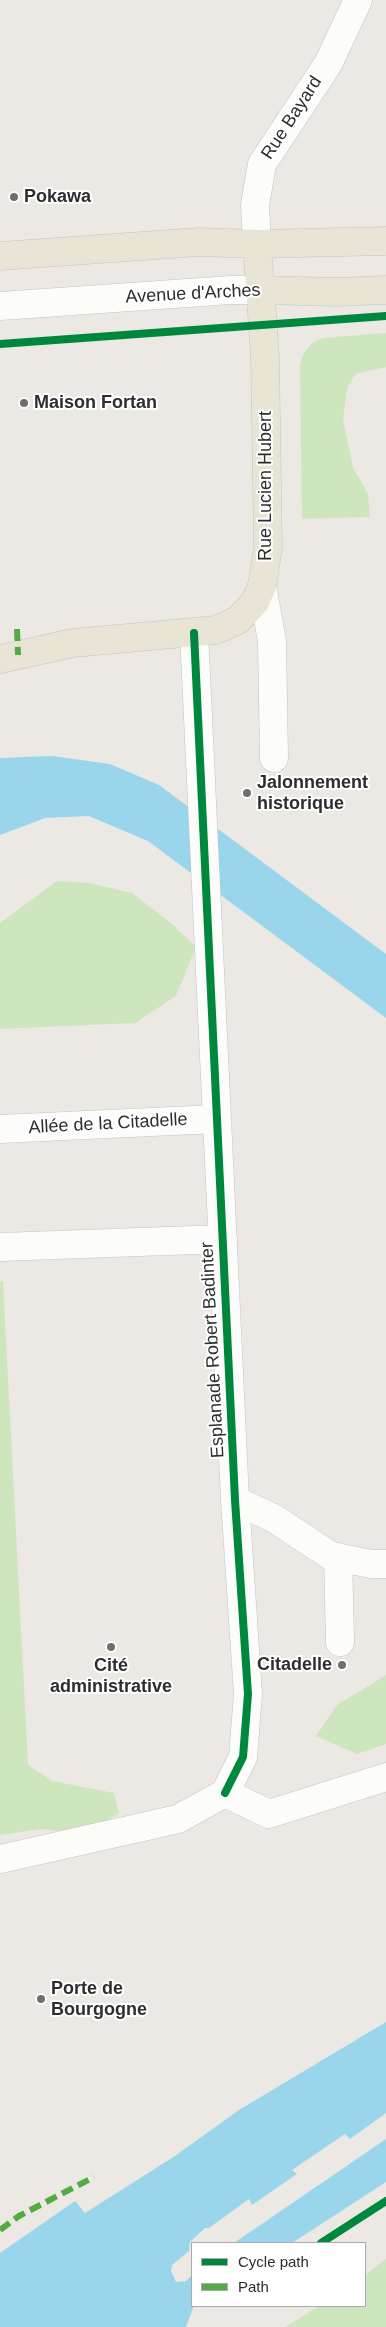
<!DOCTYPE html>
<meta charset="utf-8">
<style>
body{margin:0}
#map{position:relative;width:386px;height:2327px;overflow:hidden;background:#ece8e4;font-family:Arial,sans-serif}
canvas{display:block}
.legend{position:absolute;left:191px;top:2242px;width:175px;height:65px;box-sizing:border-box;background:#fff;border:1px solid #ababab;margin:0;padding:6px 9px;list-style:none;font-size:15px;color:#2e2e2e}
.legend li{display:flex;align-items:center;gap:10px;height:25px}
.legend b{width:25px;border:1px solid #ababab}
</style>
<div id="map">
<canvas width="386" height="2327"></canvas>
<ul class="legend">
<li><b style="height:6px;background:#00873e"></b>Cycle path</li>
<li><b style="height:6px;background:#54ab44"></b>Path</li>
</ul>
</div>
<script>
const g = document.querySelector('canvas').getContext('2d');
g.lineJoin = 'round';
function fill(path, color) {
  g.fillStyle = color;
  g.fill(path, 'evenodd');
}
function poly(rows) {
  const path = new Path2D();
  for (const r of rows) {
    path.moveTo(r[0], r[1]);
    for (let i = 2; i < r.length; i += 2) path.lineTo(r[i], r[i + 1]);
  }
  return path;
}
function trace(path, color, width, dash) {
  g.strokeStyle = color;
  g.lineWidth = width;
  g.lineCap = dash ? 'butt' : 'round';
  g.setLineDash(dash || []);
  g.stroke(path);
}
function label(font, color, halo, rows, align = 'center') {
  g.font = font + ' Arial,sans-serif';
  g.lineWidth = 4;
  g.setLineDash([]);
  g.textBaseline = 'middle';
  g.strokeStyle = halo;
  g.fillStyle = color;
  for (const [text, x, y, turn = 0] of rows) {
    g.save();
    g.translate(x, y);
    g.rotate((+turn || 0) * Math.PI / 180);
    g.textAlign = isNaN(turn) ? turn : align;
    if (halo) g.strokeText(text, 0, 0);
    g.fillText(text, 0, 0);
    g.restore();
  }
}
fill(poly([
 [386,333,386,367,358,373,354,376,347,389,343,420,353,467,368,494,370,517,302,519,300,367,302,356,312,343,323,338],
 [57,881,90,883,132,893,172,924,196,947,176,996,135,1023,0,1029,0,923],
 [3,1281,28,1765,52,1781,114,1793,119,1813,87,1834,41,1829,0,1835,0,1282],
 [386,1675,386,1744,357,1754,316,1736,337,1705],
 [386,2259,386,2327,286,2327,319,2306,365,2306,365,2275]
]), '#cee6be');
fill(poly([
 [52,756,110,764,159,785,386,954,386,1018,148,841,89,816,45,818,0,835,0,758],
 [386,2022,386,2113,350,2139,345,2134,292,2170,297,2174,252,2205,249,2199,209,2228,205,2228,190,2242,189,2251,172,2265,171,2271,176,2282,186,2281,192,2275,194,2306,186,2327,0,2327,0,2253,75,2201,85,2213,175,2156,239,2110],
 [386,2139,386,2182,292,2243,234,2243]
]), '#99d6ec');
const minor = poly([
 [257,244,255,205,262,164,328,64,358,0],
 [0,306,231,290,261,290],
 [262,586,272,641,274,758],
 [194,633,235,1500,248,1694,243,1757,225,1793],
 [0,1129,216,1119],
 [0,1247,223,1239],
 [235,1500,275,1519,331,1556,371,1564,386,1564],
 [338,1557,340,1642],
 [0,1859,178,1819,225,1793,269,1814,386,1777]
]);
const major = poly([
 [0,256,199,242,257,244,386,241],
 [261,290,336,292,386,290],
 [0,659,73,643,216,630,238,620,255,602,262,586,268,548,265,356,257,244]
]);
trace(minor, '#c5c4c5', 29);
trace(major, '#c6c5c4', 29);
trace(minor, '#fcfcfb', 28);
trace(major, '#e8e4d6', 28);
trace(poly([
 [17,629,18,655],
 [0,2230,19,2216,94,2177]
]), '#54ab44', 6, [12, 6]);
trace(poly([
 [0,344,386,316],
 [194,633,235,1500,248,1694,243,1757,225,1793],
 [321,2243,386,2201]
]), '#00873e', 8);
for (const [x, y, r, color] of [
 [14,197,5,"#706f6e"],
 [24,403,5,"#706f6e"],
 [247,793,5,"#706f6e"],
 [111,1647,5,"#706f6e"],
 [342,1665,5,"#706f6e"],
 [41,1999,5,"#706f6e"]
]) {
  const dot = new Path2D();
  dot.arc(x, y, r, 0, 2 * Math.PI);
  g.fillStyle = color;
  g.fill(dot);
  trace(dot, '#fff', 2);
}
label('18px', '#2e2e2e', '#fff', [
 ["Rue Bayard",292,118,-57],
 ["Avenue d'Arches",193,294,-3],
 ["Rue Lucien Hubert",266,486,-90],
 ["Allée de la Citadelle",108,1124,-3],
 ["Esplanade Robert Badinter",213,1350,-93]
]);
label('bold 18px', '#2e2e2e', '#fff', [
 ["Pokawa",24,197],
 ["Maison Fortan",34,403],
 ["Jalonnement",257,783],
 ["historique",257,804],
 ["Citadelle",332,1665,"right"],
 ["Cité",111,1666,"center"],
 ["administrative",111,1687,"center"],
 ["Porte de",51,1989],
 ["Bourgogne",51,2010]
], 'left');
</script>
